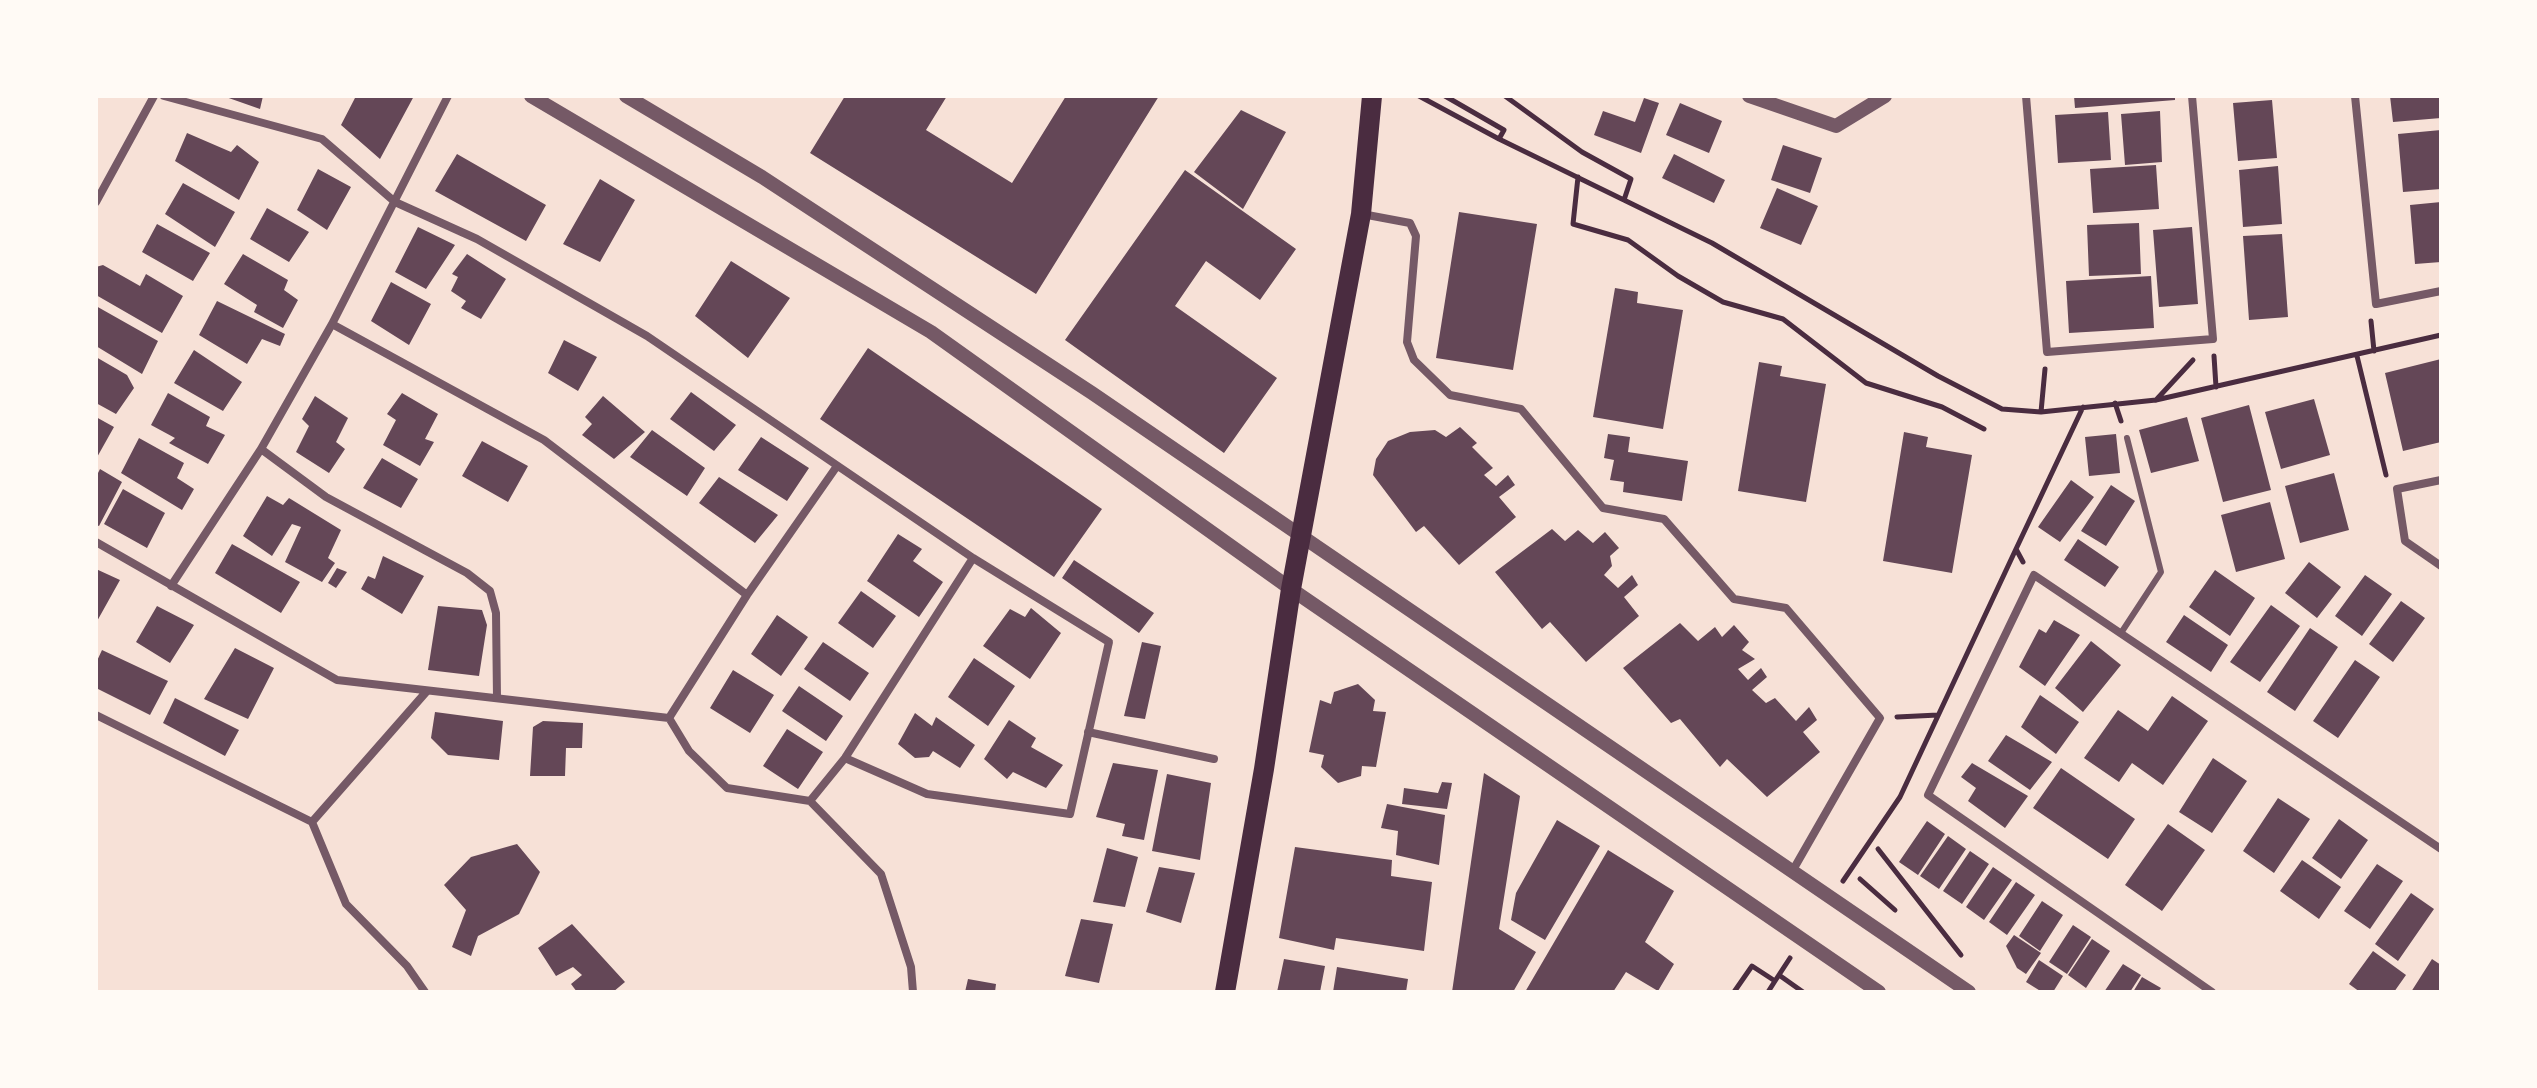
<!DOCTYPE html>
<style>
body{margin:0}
#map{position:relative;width:2537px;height:1088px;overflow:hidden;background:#f7e1d7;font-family:Helvetica,sans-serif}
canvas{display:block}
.frame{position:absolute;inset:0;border:98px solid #fffaf5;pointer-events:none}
</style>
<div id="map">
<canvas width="2537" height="1088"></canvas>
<div class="frame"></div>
</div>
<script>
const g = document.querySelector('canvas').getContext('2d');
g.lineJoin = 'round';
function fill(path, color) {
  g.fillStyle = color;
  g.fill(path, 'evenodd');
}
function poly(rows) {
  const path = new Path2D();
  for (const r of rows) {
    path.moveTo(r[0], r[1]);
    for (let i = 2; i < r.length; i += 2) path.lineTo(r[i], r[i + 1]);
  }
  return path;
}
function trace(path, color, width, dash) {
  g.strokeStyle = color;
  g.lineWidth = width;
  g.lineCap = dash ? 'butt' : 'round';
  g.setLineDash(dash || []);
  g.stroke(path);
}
fill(poly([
 [223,96,263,96,260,109],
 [356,96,414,96,380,159,341,125],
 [845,96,947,96,926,130,1012,183,1066,96,1159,96,1036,294,810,153],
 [2074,96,2175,96,2175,100,2075,108],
 [2390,96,2441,96,2441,118,2393,122],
 [1644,98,1659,103,1641,153,1594,135,1603,111,1635,122],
 [2272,100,2277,158,2238,161,2233,103],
 [1680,103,1722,121,1709,153,1666,135],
 [1241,110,1286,132,1243,209,1194,172],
 [2160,111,2162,162,2125,165,2121,114],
 [2108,112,2111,160,2058,163,2055,115],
 [2441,130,2441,189,2403,192,2398,134],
 [187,133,231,152,237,145,259,162,239,200,175,161],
 [1783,145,1822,158,1810,193,1771,180],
 [457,154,546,205,526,241,435,191],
 [1674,154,1725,180,1714,203,1662,178],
 [2156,165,2159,209,2093,213,2090,169],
 [2278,166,2282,224,2243,227,2239,170],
 [318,169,351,187,327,230,297,210],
 [1185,170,1296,249,1260,300,1206,261,1175,306,1277,378,1224,453,1065,340],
 [600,179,635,200,600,262,563,244],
 [183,183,235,212,215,247,165,214],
 [1777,188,1818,206,1801,245,1760,228],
 [2441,202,2441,262,2415,264,2410,205],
 [267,208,309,232,289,262,250,239],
 [1459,212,1537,224,1513,370,1436,358],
 [2139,223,2141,274,2089,276,2087,225],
 [157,224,210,253,193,281,142,252],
 [418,227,455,245,426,289,395,272],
 [2192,227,2198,304,2159,307,2153,230],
 [2282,234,2288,317,2249,320,2243,236],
 [243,254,288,280,284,290,298,300,283,328,254,312,257,305,224,284],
 [467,254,506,279,481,319,461,308,466,301,451,291,458,277,452,274],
 [731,261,790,298,748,358,695,316],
 [103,265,140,286,146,274,183,296,162,333,96,295,96,267],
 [2151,276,2154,328,2069,333,2066,281],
 [391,282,431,304,409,345,371,321],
 [1615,288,1638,292,1637,303,1683,310,1663,429,1593,417],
 [217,301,285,334,280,346,262,339,247,364,199,335],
 [96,306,158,341,142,374,96,346],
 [564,340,597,357,578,391,548,373],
 [868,348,1102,509,1054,577,820,419],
 [194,350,242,382,223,411,174,383],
 [96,357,127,375,134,388,116,414,96,403],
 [2441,359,2441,442,2403,451,2385,373],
 [1759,362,1782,366,1780,376,1826,384,1806,502,1738,491],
 [691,392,736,425,714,451,670,419],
 [168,393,210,417,206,426,225,435,208,464,169,443,175,438,151,425],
 [402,393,438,414,425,439,434,442,420,466,383,445,396,420,387,414],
 [315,396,348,418,336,442,345,449,329,473,296,452,309,426,302,419],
 [603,396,645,432,614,459,582,435,592,424,585,417],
 [2314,399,2330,455,2281,469,2265,412],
 [2249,405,2271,490,2223,502,2201,418],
 [96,417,114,427,96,459],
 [2187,417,2199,461,2151,473,2139,430],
 [1460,427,1477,443,1472,447,1493,468,1484,475,1496,486,1508,475,1515,485,1499,497,1516,517,1459,565,1424,526,1416,532,1373,475,1376,459,1388,441,1410,432,1435,430,1446,437],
 [652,430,705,468,687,496,630,457],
 [1904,432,1928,437,1926,447,1972,455,1952,573,1883,561],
 [1608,434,1630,437,1628,452,1688,461,1682,501,1623,492,1624,482,1610,480,1614,460,1604,458],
 [2116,434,2120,473,2089,476,2085,437],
 [761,437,809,468,787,501,738,470],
 [139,438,184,463,177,478,194,489,182,510,121,473],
 [482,441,528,466,508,502,462,476],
 [382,458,418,479,401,508,363,488],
 [100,469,122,482,99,526,96,525,96,477],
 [2334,473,2349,530,2300,543,2285,486],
 [719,477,778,515,755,543,699,503],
 [2071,480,2094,497,2060,542,2038,527],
 [2111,485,2135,501,2106,546,2081,531],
 [123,489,165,513,147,548,104,524],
 [267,496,283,505,289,498,341,530,328,558,335,563,322,582,285,562,301,527,292,524,272,556,243,536],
 [2270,502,2285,559,2236,572,2221,515],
 [1552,529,1565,541,1578,530,1593,543,1605,532,1619,548,1610,556,1612,566,1604,575,1618,588,1632,575,1638,585,1624,597,1639,616,1586,662,1550,622,1542,629,1495,572],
 [898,534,922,549,913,561,943,582,919,617,867,581],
 [2078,539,2119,567,2105,587,2064,560],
 [232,544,300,582,281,613,215,573],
 [383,556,424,576,402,614,361,589,368,576,375,579],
 [1074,560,1154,613,1139,633,1062,578],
 [2309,562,2341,587,2317,618,2285,593],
 [337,568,347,572,336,588,328,583],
 [96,569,120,580,96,623],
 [2215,570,2255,598,2230,636,2189,607],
 [2365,575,2392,594,2362,636,2335,616],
 [861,591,896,616,873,648,838,623],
 [2401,601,2425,618,2393,662,2369,644],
 [2271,605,2300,626,2260,682,2230,662],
 [157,606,194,625,170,663,136,642],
 [438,606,482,610,487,625,479,676,428,670],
 [1031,608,1061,633,1030,679,983,646,1010,609,1025,617],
 [777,615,808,637,781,676,751,654],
 [2184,615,2228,645,2211,672,2166,642],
 [2054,620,2080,635,2045,686,2019,667,2039,629,2046,633],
 [1680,623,1698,641,1715,627,1722,637,1734,625,1749,642,1742,650,1755,659,1738,669,1748,680,1761,668,1767,677,1752,690,1766,703,1775,698,1796,721,1809,707,1817,720,1803,732,1820,752,1767,797,1727,759,1720,767,1680,719,1671,723,1623,668],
 [2310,628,2338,647,2295,711,2267,692],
 [2091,641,2121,665,2083,712,2055,688],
 [823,642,869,673,850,701,804,669],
 [1142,642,1161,646,1145,719,1124,716],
 [235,648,274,668,248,719,204,699],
 [102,650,168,681,150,715,96,688,96,663],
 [974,658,1015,686,988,726,948,697],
 [2355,660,2380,677,2338,738,2313,721],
 [733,670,774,695,750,733,710,708],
 [1358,684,1375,700,1373,711,1386,712,1376,767,1362,766,1361,776,1338,783,1321,767,1324,755,1309,752,1320,700,1331,704,1334,692],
 [799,686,843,716,826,741,782,711],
 [2040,695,2079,722,2056,754,2021,727],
 [2172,696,2208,721,2163,785,2132,763,2119,782,2084,758,2118,710,2148,731],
 [175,698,239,730,225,756,163,723],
 [435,712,503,721,499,760,448,755,431,738],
 [915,713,932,726,936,717,975,745,960,768,933,751,929,757,915,758,898,744],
 [1009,720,1036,738,1031,747,1063,765,1046,788,1013,772,1007,779,984,759],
 [543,721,583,723,582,748,566,748,565,776,530,776,533,727],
 [787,729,823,752,798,789,763,766],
 [2006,735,2052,762,2030,790,1988,761],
 [2213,758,2247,781,2212,833,2179,812],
 [1113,763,1158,770,1144,840,1122,836,1125,824,1096,817],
 [1972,763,2028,796,2005,828,1968,801,1976,788,1961,777],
 [2061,768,2135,819,2108,859,2033,808],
 [1484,773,1520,796,1499,929,1536,952,1513,992,1452,992],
 [1167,774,1211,783,1200,860,1152,851],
 [1442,782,1452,783,1447,809,1402,804,1404,788,1438,793],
 [2278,798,2310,819,2274,873,2243,851],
 [1387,804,1445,815,1439,865,1396,855,1398,831,1381,828],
 [2339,819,2368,840,2341,879,2312,858],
 [1557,820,1600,846,1545,940,1511,920,1516,893],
 [1927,821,1945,834,1918,875,1899,862],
 [2168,824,2205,850,2162,911,2125,885],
 [1948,836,1966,849,1939,889,1920,876],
 [517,844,540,872,519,914,478,936,471,956,452,947,466,910,444,885,471,857],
 [1295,847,1392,860,1391,876,1432,882,1424,951,1336,938,1334,950,1279,938],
 [1107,848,1138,857,1125,907,1093,902],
 [1608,850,1674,891,1645,942,1674,964,1658,991,1626,972,1613,992,1525,992],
 [1970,851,1989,864,1962,904,1943,891],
 [2302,860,2341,887,2319,919,2280,891],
 [2377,864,2403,881,2370,929,2344,911],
 [1159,867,1195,873,1181,923,1146,912],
 [1993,867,2012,880,1984,920,1966,907],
 [2016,882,2035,895,2007,935,1989,922],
 [2411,893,2434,909,2398,961,2375,944],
 [2042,901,2063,915,2040,951,2019,936],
 [1081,919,1113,924,1099,983,1065,976],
 [572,924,625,982,613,992,577,992,571,984,582,975,573,967,556,976,538,948],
 [2073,925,2091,937,2067,974,2049,962],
 [2014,935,2041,953,2026,974,2017,968,2006,946],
 [2092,939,2110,951,2086,988,2068,975],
 [2373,951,2406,975,2394,992,2360,992,2349,984],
 [1284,959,1325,966,1320,992,1277,992],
 [2432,959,2441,965,2441,992,2411,992],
 [2039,960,2063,976,2053,992,2042,992,2026,982],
 [2123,964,2141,975,2130,992,2104,992],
 [1337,967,1408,979,1406,992,1333,992],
 [2142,977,2161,988,2158,992,2133,992],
 [968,979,996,984,995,992,965,992]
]), '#644757');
trace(poly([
 [1419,96,1499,139,1712,243,1938,376,2002,409,2041,412,2156,400,2441,335],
 [1445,96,1504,130,1499,139],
 [1505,96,1582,152,1631,179,1624,200],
 [1578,177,1573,224,1628,240,1678,276,1723,302,1783,319,1866,383,1942,407,1984,429],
 [2371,321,2374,351],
 [2214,356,2216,387],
 [2357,356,2386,475],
 [2156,400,2193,360],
 [2115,403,2121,421],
 [2041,412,2045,369],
 [2023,562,2016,549,2083,407],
 [1897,717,1938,715],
 [1878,849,1961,955],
 [1860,879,1895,910],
 [1843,881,1900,797,2016,549],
 [1779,975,1803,992],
 [1734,992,1752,966,1775,981,1790,958],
 [1768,992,1775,981]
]), '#4a2c40', 5);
trace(poly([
 [2121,633,2161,572,2127,438]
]), '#755966', 6);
trace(poly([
 [164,96,322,139,395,202,477,239,647,336,973,558,1109,642,1070,814,927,794,845,758],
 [2026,96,2047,352,2213,339,2192,96],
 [2355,96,2376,304,2441,291],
 [96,202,154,96],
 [1362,214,1410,223,1416,236,1407,342,1414,360,1450,395,1521,409,1603,508,1664,519,1734,599,1786,608,1880,718,1793,870],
 [332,324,544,440,747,595],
 [261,449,326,497,467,573,490,591,496,613,497,698],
 [2441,480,2397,489,2405,541,2441,566],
 [96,542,337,680,669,718],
 [171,586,261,449,332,324,448,96],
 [96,715,312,822,346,904,407,966,425,992],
 [669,718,689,751,727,788,810,801,881,874,911,967,913,992],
 [669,718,747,595,837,466],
 [1088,732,1214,759],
 [810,801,845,758,973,558],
 [312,822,427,691],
 [2212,992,1928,795,2034,575,2441,849]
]), '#755966', 8);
trace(poly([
 [531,96,931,332,1291,589,1879,992],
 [626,96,762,177,1092,393,1969,992],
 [1749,96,1836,126,1885,96]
]), '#755966', 14);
trace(poly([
 [1225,992,1264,769,1291,589,1361,214,1372,96]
]), '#4a2c40', 20);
</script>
